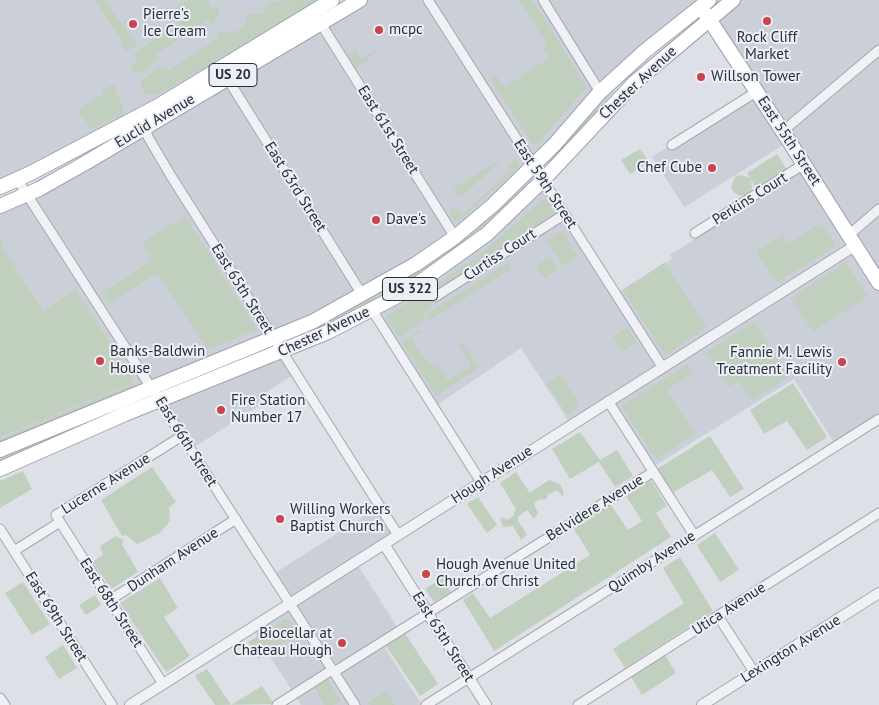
<!DOCTYPE html>
<style>
body{margin:0}
canvas{display:block;background:#dde0e6}
</style>
<canvas width="879" height="705"></canvas>
<script>
const g = document.querySelector('canvas').getContext('2d');
g.lineJoin = 'round';
function fill(path, color) {
  g.fillStyle = color;
  g.fill(path, 'evenodd');
}
function poly(rows) {
  const path = new Path2D();
  for (const r of rows) {
    path.moveTo(r[0], r[1]);
    for (let i = 2; i < r.length; i += 2) path.lineTo(r[i], r[i + 1]);
  }
  return path;
}
function trace(path, color, width, dash) {
  g.strokeStyle = color;
  g.lineWidth = width;
  g.lineCap = dash ? 'butt' : 'round';
  g.setLineDash(dash || []);
  g.stroke(path);
}
function label(font, color, halo, rows, align = 'center') {
  g.font = font + ' "PT Sans",sans-serif';
  g.lineWidth = 4;
  g.setLineDash([]);
  g.textBaseline = 'middle';
  g.strokeStyle = halo;
  g.fillStyle = color;
  for (const [text, x, y, turn = 0] of rows) {
    g.save();
    g.translate(x, y);
    g.rotate((+turn || 0) * Math.PI / 180);
    g.textAlign = isNaN(turn) ? turn : align;
    if (halo) g.strokeText(text, 0, 0);
    g.fillText(text, 0, 0);
    g.restore();
  }
}
fill(poly([
 [0,0,332,0,307,17,0,187],
 [360,0,879,0,879,419,836,446,794,379,651,468,608,401,571,425,521,348,434,407,363,296,272,337,296,373,269,390,262,404,191,449,152,387,0,450,0,206],
 [700,7,756,92,652,157,683,205,685,207,789,141,804,164,696,233,692,241,670,255,672,259,615,294,535,165,670,31],
 [380,506,398,535,356,562,399,630,381,642,422,705,301,705,252,628,290,604,272,575]
]), '#cbcfd8');
fill(poly([
 [95,0,105,0,137,45,134,48,125,51,119,37],
 [189,0,206,0,212,9,217,6,220,10,216,21,211,24,208,20,156,55,158,60,141,72,134,73,130,65,138,62,133,54,181,23,173,10],
 [283,0,318,0,159,94,148,95,143,91,140,82,156,69,163,66,170,70,220,37,218,34,222,31,231,33,242,29,246,23,246,13,259,15,267,10,264,8,274,1,276,4],
 [519,0,532,0,587,87,538,144,532,144,490,78,496,75,504,88,549,58,542,47,547,44],
 [378,48,365,62,356,68,348,55,356,50,361,59],
 [627,75,588,122,564,148,574,132],
 [114,85,125,114,91,130,78,109,102,95,101,92,108,86],
 [640,149,649,162,630,174,621,160],
 [777,154,787,170,757,189,751,180,752,189,747,194,741,196,734,193,731,187,735,177,741,175,750,178,747,173],
 [494,155,498,161,498,163,464,195,458,196,450,184,454,188,497,161],
 [517,160,519,165,515,170,462,219,454,220,450,214,452,209,457,208,463,214,511,170,508,165],
 [517,191,502,211,487,227,407,284,338,321,311,332,434,260,487,219],
 [545,198,554,214,427,295,433,306,422,314,425,319,399,337,386,316,473,260],
 [185,216,257,330,208,350,159,275,154,275,110,303,103,292,152,260,142,243],
 [821,223,836,246,776,283,756,251,783,235,789,243],
 [562,231,578,257,563,266,547,240],
 [0,236,4,242,1,245,43,311,76,289,134,382,0,437],
 [550,257,558,269,544,278,536,266],
 [665,262,707,328,665,355,623,290],
 [846,262,868,296,813,332,791,298],
 [507,263,511,269,429,321,426,315],
 [754,322,789,377,752,400,739,381,728,387,705,353],
 [627,327,637,342,623,352,613,336],
 [419,330,421,332,411,338,429,365,438,365,448,381,471,366,459,345,463,342,479,367,436,396,402,342],
 [688,364,693,372,667,390,695,434,656,459,621,406],
 [561,374,578,401,575,403,578,408,568,415,546,383],
 [135,383,134,387,123,392,0,443,0,439],
 [793,383,827,437,807,450,787,421,764,434,750,410],
 [127,405,117,410,0,462,0,456],
 [580,432,600,460,617,450,633,476,615,487,599,462,570,479,552,449],
 [710,436,744,489,730,497,712,470,672,493,657,469],
 [152,467,176,502,169,507,170,521,160,533,137,544,126,535,122,536,101,500],
 [23,471,32,489,0,508,0,481],
 [516,472,530,493,549,480,560,484,564,493,562,496,557,490,547,495,547,499,538,500,534,504,538,513,534,519,527,510,518,517,518,521,527,535,521,540,513,526,503,527,500,517,507,520,513,516,516,509,500,483],
 [651,480,667,506,656,513,671,537,494,651,463,600,473,593,490,618,590,555,574,529,611,505,628,530,642,521,626,496],
 [478,497,497,525,487,533,467,504],
 [715,533,739,570,720,582,697,545],
 [116,536,124,540,122,544,138,572,111,589,93,562,103,555,100,546],
 [680,557,713,611,625,668,613,649,684,603,663,568],
 [160,578,178,608,164,617,190,656,166,672,120,603],
 [442,578,451,592,434,602,425,589],
 [23,582,50,624,32,635,5,593],
 [95,595,101,605,86,615,79,605],
 [285,619,289,620,298,634,258,659,248,642],
 [403,630,438,684,420,696,384,643],
 [63,645,77,668,59,679,45,657],
 [665,655,676,673,642,695,631,677],
 [207,669,231,705,262,686,274,704,215,705,195,676],
 [327,679,341,701,334,705,325,705,314,687],
 [386,691,395,705,370,705,368,703]
]), '#c1d0be');
const minor = poly([
 [428,0,663,368],
 [543,0,600,92],
 [321,24,455,237],
 [227,78,363,296],
 [144,123,148,137,171,176,398,535],
 [783,131,879,50],
 [672,145,756,92],
 [17,179,355,705],
 [695,233,804,164],
 [849,235,879,209],
 [435,297,565,214],
 [372,310,481,482],
 [608,401,694,535],
 [60,522,163,684],
 [0,529,112,705],
 [14,551,60,522,56,515,182,436],
 [110,600,236,519],
 [718,616,754,672],
 [334,672,653,472],
 [0,698,5,705],
 [277,705,332,670],
 [426,705,879,419],
 [578,705,879,513]
]);
const tertiary = poly([
 [384,544,486,705],
 [130,705,856,245],
 [702,705,879,593]
]);
const primary = poly([
 [705,13,789,141,879,283],
 [0,187,31,173,158,106,332,0],
 [0,206,39,189,87,162,360,0],
 [0,450,312,322,416,264,455,237,493,205,555,144,600,92,645,51,709,0],
 [0,469,125,414,328,332,409,290,487,234,544,179,634,83,733,0]
]);
trace(minor, '#a3a7b0', 11);
trace(tertiary, '#a3a7b0', 12);
trace(primary, '#9da3b2', 16);
trace(minor, '#eff1f5', 9);
trace(tertiary, '#eff1f5', 10);
trace(primary, '#fff', 14);
for (const [x, y, r, color] of [
 [767,21,5,"#ca444d"],
 [133,24,5,"#ca444d"],
 [379,30,5,"#ca444d"],
 [701,77,5,"#ca444d"],
 [712,168,5,"#ca444d"],
 [376,220,5,"#ca444d"],
 [100,361,5,"#ca444d"],
 [842,362,5,"#ca444d"],
 [221,410,5,"#ca444d"],
 [280,519,5,"#ca444d"],
 [426,574,5,"#ca444d"],
 [342,643,5,"#ca444d"]
]) {
  const dot = new Path2D();
  dot.arc(x, y, r, 0, 2 * Math.PI);
  g.fillStyle = color;
  g.fill(dot);
  trace(dot, '#eceff4', 2);
}
for (const [x, y, w] of [
 [233,75,48],
 [410,289,55]
]) {
  const box = new Path2D();
  box.roundRect(x - w / 2, y - 11.5, w, 23, 4);
  g.fillStyle = '#eceff4';
  g.fill(box);
  trace(box, '#272d3c', 1);
}
label('bold 14px', '#272d3c', null, [
 ["US 20",233,75],
 ["US 322",410,289]
]);
label('15px', '#272d3c', '#eceff4', [
 ["Pierre's",143,15],
 ["Ice Cream",143,32],
 ["mcpc",389,30],
 ["Rock Cliff",767,38,"center"],
 ["Market",767,55,"center"],
 ["Willson Tower",711,77],
 ["Chef Cube",702,168,"right"],
 ["Dave's",386,220],
 ["Banks-Baldwin",110,352],
 ["House",110,369],
 ["Fannie M. Lewis",832,353,"right"],
 ["Treatment Facility",832,370,"right"],
 ["Fire Station",231,401],
 ["Number 17",231,418],
 ["Willing Workers",290,510],
 ["Baptist Church",290,527],
 ["Hough Avenue United",436,565],
 ["Church of Christ",436,582],
 ["Biocellar at",332,634,"right"],
 ["Chateau Hough",332,651,"right"]
], 'left');
label('15px', '#272d3c', '#eceff4', [
 ["Chester Avenue",638,83,-43],
 ["Euclid Avenue",155,121,-31],
 ["East 61st Street",388,130,58],
 ["East 55th Street",789,141,57],
 ["East 59th Street",545,184,57],
 ["East 63rd Street",295,187,58],
 ["Perkins Court",750,199,-32],
 ["Curtiss Court",500,255,-33],
 ["East 65th Street",242,289,58],
 ["Chester Avenue",324,332,-25],
 ["East 66th Street",186,442,58],
 ["Hough Avenue",492,475,-33],
 ["Lucerne Avenue",106,484,-32],
 ["Belvidere Avenue",595,508,-32],
 ["Dunham Avenue",173,560,-33],
 ["Quimby Avenue",652,562,-33],
 ["East 68th Street",111,603,57],
 ["Utica Avenue",729,609,-33],
 ["East 69th Street",56,617,58],
 ["East 65th Street",443,637,58],
 ["Lexington Avenue",791,649,-32]
]);
</script>
